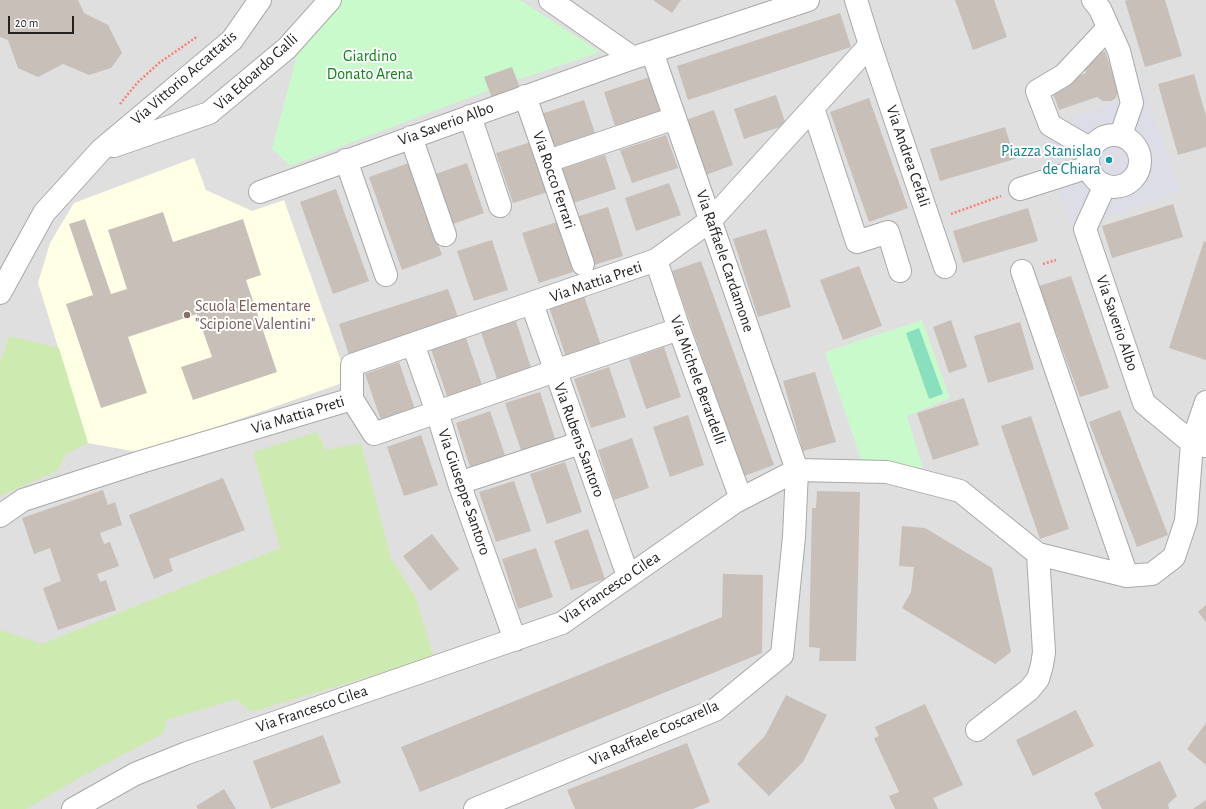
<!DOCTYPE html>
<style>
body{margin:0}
#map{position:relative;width:1206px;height:809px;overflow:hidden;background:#f2efe9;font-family:"Alegreya Sans",sans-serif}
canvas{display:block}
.scale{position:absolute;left:8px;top:16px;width:66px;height:18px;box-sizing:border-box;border:2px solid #222;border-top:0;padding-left:5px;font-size:12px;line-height:14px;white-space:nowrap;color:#222;-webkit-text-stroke:3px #fff;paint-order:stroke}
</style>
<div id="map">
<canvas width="1206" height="809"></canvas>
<div class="scale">20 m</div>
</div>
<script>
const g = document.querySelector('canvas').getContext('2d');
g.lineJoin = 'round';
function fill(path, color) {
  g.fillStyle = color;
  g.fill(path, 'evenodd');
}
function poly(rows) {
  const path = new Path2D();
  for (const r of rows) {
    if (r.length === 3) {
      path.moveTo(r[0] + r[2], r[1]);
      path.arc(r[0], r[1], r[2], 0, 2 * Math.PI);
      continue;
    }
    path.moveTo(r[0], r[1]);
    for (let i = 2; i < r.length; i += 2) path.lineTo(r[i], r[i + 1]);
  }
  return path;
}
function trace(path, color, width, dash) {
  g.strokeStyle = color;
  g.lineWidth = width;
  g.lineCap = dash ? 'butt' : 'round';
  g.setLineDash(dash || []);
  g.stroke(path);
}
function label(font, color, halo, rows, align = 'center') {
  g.font = font + ' "Alegreya Sans",sans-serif';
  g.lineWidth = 4;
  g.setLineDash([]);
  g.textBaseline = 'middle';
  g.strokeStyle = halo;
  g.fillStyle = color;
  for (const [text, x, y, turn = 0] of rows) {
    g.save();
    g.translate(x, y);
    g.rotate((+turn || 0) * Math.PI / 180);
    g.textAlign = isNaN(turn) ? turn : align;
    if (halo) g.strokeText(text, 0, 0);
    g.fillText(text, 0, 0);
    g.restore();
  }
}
fill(poly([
 [0,0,1206,0,1206,809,0,809]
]), '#e0dfdf');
fill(poly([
 [194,158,206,190,252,211,284,200,348,381,143,453,88,443,38,283,50,243,74,203]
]), '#ffffe5');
fill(poly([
 [9,336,59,348,88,443,65,455,57,471,0,496,0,364],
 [317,432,326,450,361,443,391,558,415,596,434,657,251,712,236,699,166,720,164,733,79,778,26,809,0,809,0,630,42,644,280,548,253,452]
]), '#cdebb0');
fill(poly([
 [342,0,520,0,600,52,517,80,512,67,485,77,489,90,290,166,272,149,299,47],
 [922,320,950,398,907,416,923,468,862,462,825,352]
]), '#c8facc');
fill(poly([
 [919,328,943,394,929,399,906,333]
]), '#88e0be');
fill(poly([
 [1146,92,1180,191,1072,228,1038,129]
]), '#dddde8');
fill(poly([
 [0,0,78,0,84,13,108,25,122,53,111,68,89,75,63,64,38,77,18,68,8,40,0,37],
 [653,0,681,0,672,13],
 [955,0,994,0,1007,37,973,50],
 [1128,0,1165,0,1182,56,1145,67,1125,1],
 [840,13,851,47,688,100,677,66],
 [1105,51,1118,90,1116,98,1111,101,1103,101,1097,97,1059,110,1050,85,1086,73,1082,60],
 [512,67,520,88,492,98,484,77],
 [1194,74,1206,116,1206,147,1178,155,1158,84],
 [650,77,661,111,615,126,604,92],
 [776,95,786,125,744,139,734,109],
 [869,98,908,208,869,222,830,112],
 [584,100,595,133,549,148,538,115],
 [714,110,733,165,703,176,683,121],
 [1005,127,1015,159,940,181,930,149],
 [666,135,678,168,632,183,620,150],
 [531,142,548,192,513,203,496,153],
 [605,155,616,189,570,204,558,170],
 [409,163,442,255,402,270,369,177],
 [467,163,484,213,450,225,433,175],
 [669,183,681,215,636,231,625,198],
 [336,189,369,281,333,294,300,202],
 [1173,204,1183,237,1112,258,1102,226],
 [608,207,623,256,591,266,576,217],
 [1028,208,1038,241,963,263,953,231],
 [163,212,173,242,243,219,261,275,246,280,277,372,193,400,181,367,212,357,197,314,128,337,147,393,101,408,66,304,93,295,69,224,85,219,111,294,127,289,108,230],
 [557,222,573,272,539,283,522,233],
 [766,229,791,307,758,317,733,239],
 [492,240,508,290,474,301,457,251],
 [1204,241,1206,242,1206,360,1169,348],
 [701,261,774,465,744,476,672,271],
 [859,266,882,326,843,340,820,280],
 [1071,276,1109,388,1080,397,1039,286],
 [448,289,459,320,349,355,339,324],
 [584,296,601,345,566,357,549,307],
 [951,320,967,367,949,373,933,327],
 [516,321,532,371,498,382,481,332],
 [1020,322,1034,369,988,383,974,336],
 [466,338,483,388,448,399,431,349],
 [664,347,681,397,646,409,629,359],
 [399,362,416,412,382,423,365,374],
 [609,367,626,417,591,428,574,379],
 [815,372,836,442,803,451,783,381],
 [540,392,556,442,522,453,505,403],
 [964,398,979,445,933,460,917,413],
 [1120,410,1168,535,1137,547,1089,422],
 [490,411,507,461,472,473,456,423],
 [688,415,704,465,670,477,653,427],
 [1031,416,1069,529,1040,539,1001,426],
 [421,435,438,485,404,496,387,447],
 [632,438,649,488,614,500,598,450],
 [565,462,582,512,547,524,530,474],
 [223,478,245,530,169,559,173,571,154,579,129,515],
 [514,481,531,531,496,542,479,492],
 [103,490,108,505,115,502,122,525,100,533,104,544,110,542,119,566,97,574,100,582,106,580,116,610,58,630,43,588,61,581,50,548,34,554,22,518],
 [817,491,860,492,856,661,819,661,820,648,809,647,812,508,816,508],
 [902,526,925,528,992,568,1011,652,995,664,902,608,911,592,914,567,899,566],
 [588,529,605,579,571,590,554,541],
 [432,534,459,569,430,591,403,556],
 [536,548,553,597,518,609,502,559],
 [723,574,763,575,762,653,420,792,401,747,722,617],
 [1206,605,1206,622,1198,612],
 [786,695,827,715,803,762,769,796,737,764,765,736],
 [925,704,963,785,933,798,938,809,895,809,889,796,899,792,874,738,879,736,875,727],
 [1076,710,1094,746,1033,776,1016,740],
 [1206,723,1206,765,1187,749],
 [323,735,341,783,271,809,253,761],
 [687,743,710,802,693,809,575,809,567,790],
 [1160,761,1177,796,1168,804,1169,809,1102,809,1094,793],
 [224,789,236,809,198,809,196,806],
 [1206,800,1206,809,1193,809]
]), '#c7bfb8');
const minor = poly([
 [550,0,633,58,808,0],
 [1093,0,1100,9,1119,51,1132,103,1121,135],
 [870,45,945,267],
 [525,96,583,264],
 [813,108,857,242,888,232,900,271],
 [470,116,500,206],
 [1114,161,26],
 [411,137,445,235],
 [114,146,209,113,287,48,330,0],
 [1091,149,1050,125,1037,91,1064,75,1108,28],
 [346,160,386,275],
 [548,161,675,118],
 [1105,185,1085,229,1144,403,1192,443,1205,446],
 [1020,189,1089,167],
 [260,192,633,58],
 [656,260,679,329,741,499],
 [1022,271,1127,576],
 [0,293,44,213,101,150,232,40,260,0],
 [532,304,628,576],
 [413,344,437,412,459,483,515,640],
 [352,399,352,365,656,260,711,220,870,45,856,0],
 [352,399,374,434,555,371,679,329],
 [459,483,580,443],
 [0,516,23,500,144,461,352,399],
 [977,730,1029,690,1038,679,1042,665,1044,652,1038,554],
 [73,809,135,774,187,753,562,623,735,502,797,470,887,472,960,491,1038,554,1127,576,1152,574,1174,557,1186,521,1192,443,1206,402],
 [475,809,715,710,782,655,794,537,797,470,652,52]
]);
trace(minor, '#a9a9a9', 24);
trace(poly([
 [120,104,137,83,159,63,198,36],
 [951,214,1001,196],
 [1043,264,1056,260]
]), '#fa8072', 2.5, [2, 2]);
trace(minor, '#fff', 22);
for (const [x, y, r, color] of [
 [1109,160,4,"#0f9aa8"],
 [187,315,4,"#8d6e63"]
]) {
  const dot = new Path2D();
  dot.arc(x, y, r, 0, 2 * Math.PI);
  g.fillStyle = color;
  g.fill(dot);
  trace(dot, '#fff', 1.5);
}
label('16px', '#0c8416', '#fff', [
 ["Giardino",370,56],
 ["Donato Arena",370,74]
]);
label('16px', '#222', '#fff', [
 ["Via Edoardo Galli",256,72,-42],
 ["Via Vittorio Accattatis",184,78,-41],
 ["Via Saverio Albo",446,124,-20],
 ["Via Andrea Cefali",908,156,71],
 ["Via Rocco Ferrari",554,180,71],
 ["Via Raffaele Cardamone",725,261,71],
 ["Via Mattia Preti",596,282,-19],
 ["Via Saverio Albo",1117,323,71],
 ["Via Michele Berardelli",698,380,70],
 ["Via Mattia Preti",298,415,-17],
 ["Via Rubens Santoro",579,440,70],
 ["Via Giuseppe Santoro",464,492,71],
 ["Via Francesco Cilea",610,588,-34],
 ["Via Francesco Cilea",312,709,-19],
 ["Via Raffaele Coscarella",654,733,-24]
]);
label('16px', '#0d838f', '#fff', [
 ["Piazza Stanislao",1101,151],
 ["de Chiara",1101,169]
], 'right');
label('16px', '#785e54', '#fff', [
 ["Scuola Elementare",195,306],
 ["\"Scipione Valentini\"",195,324]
], 'left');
</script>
